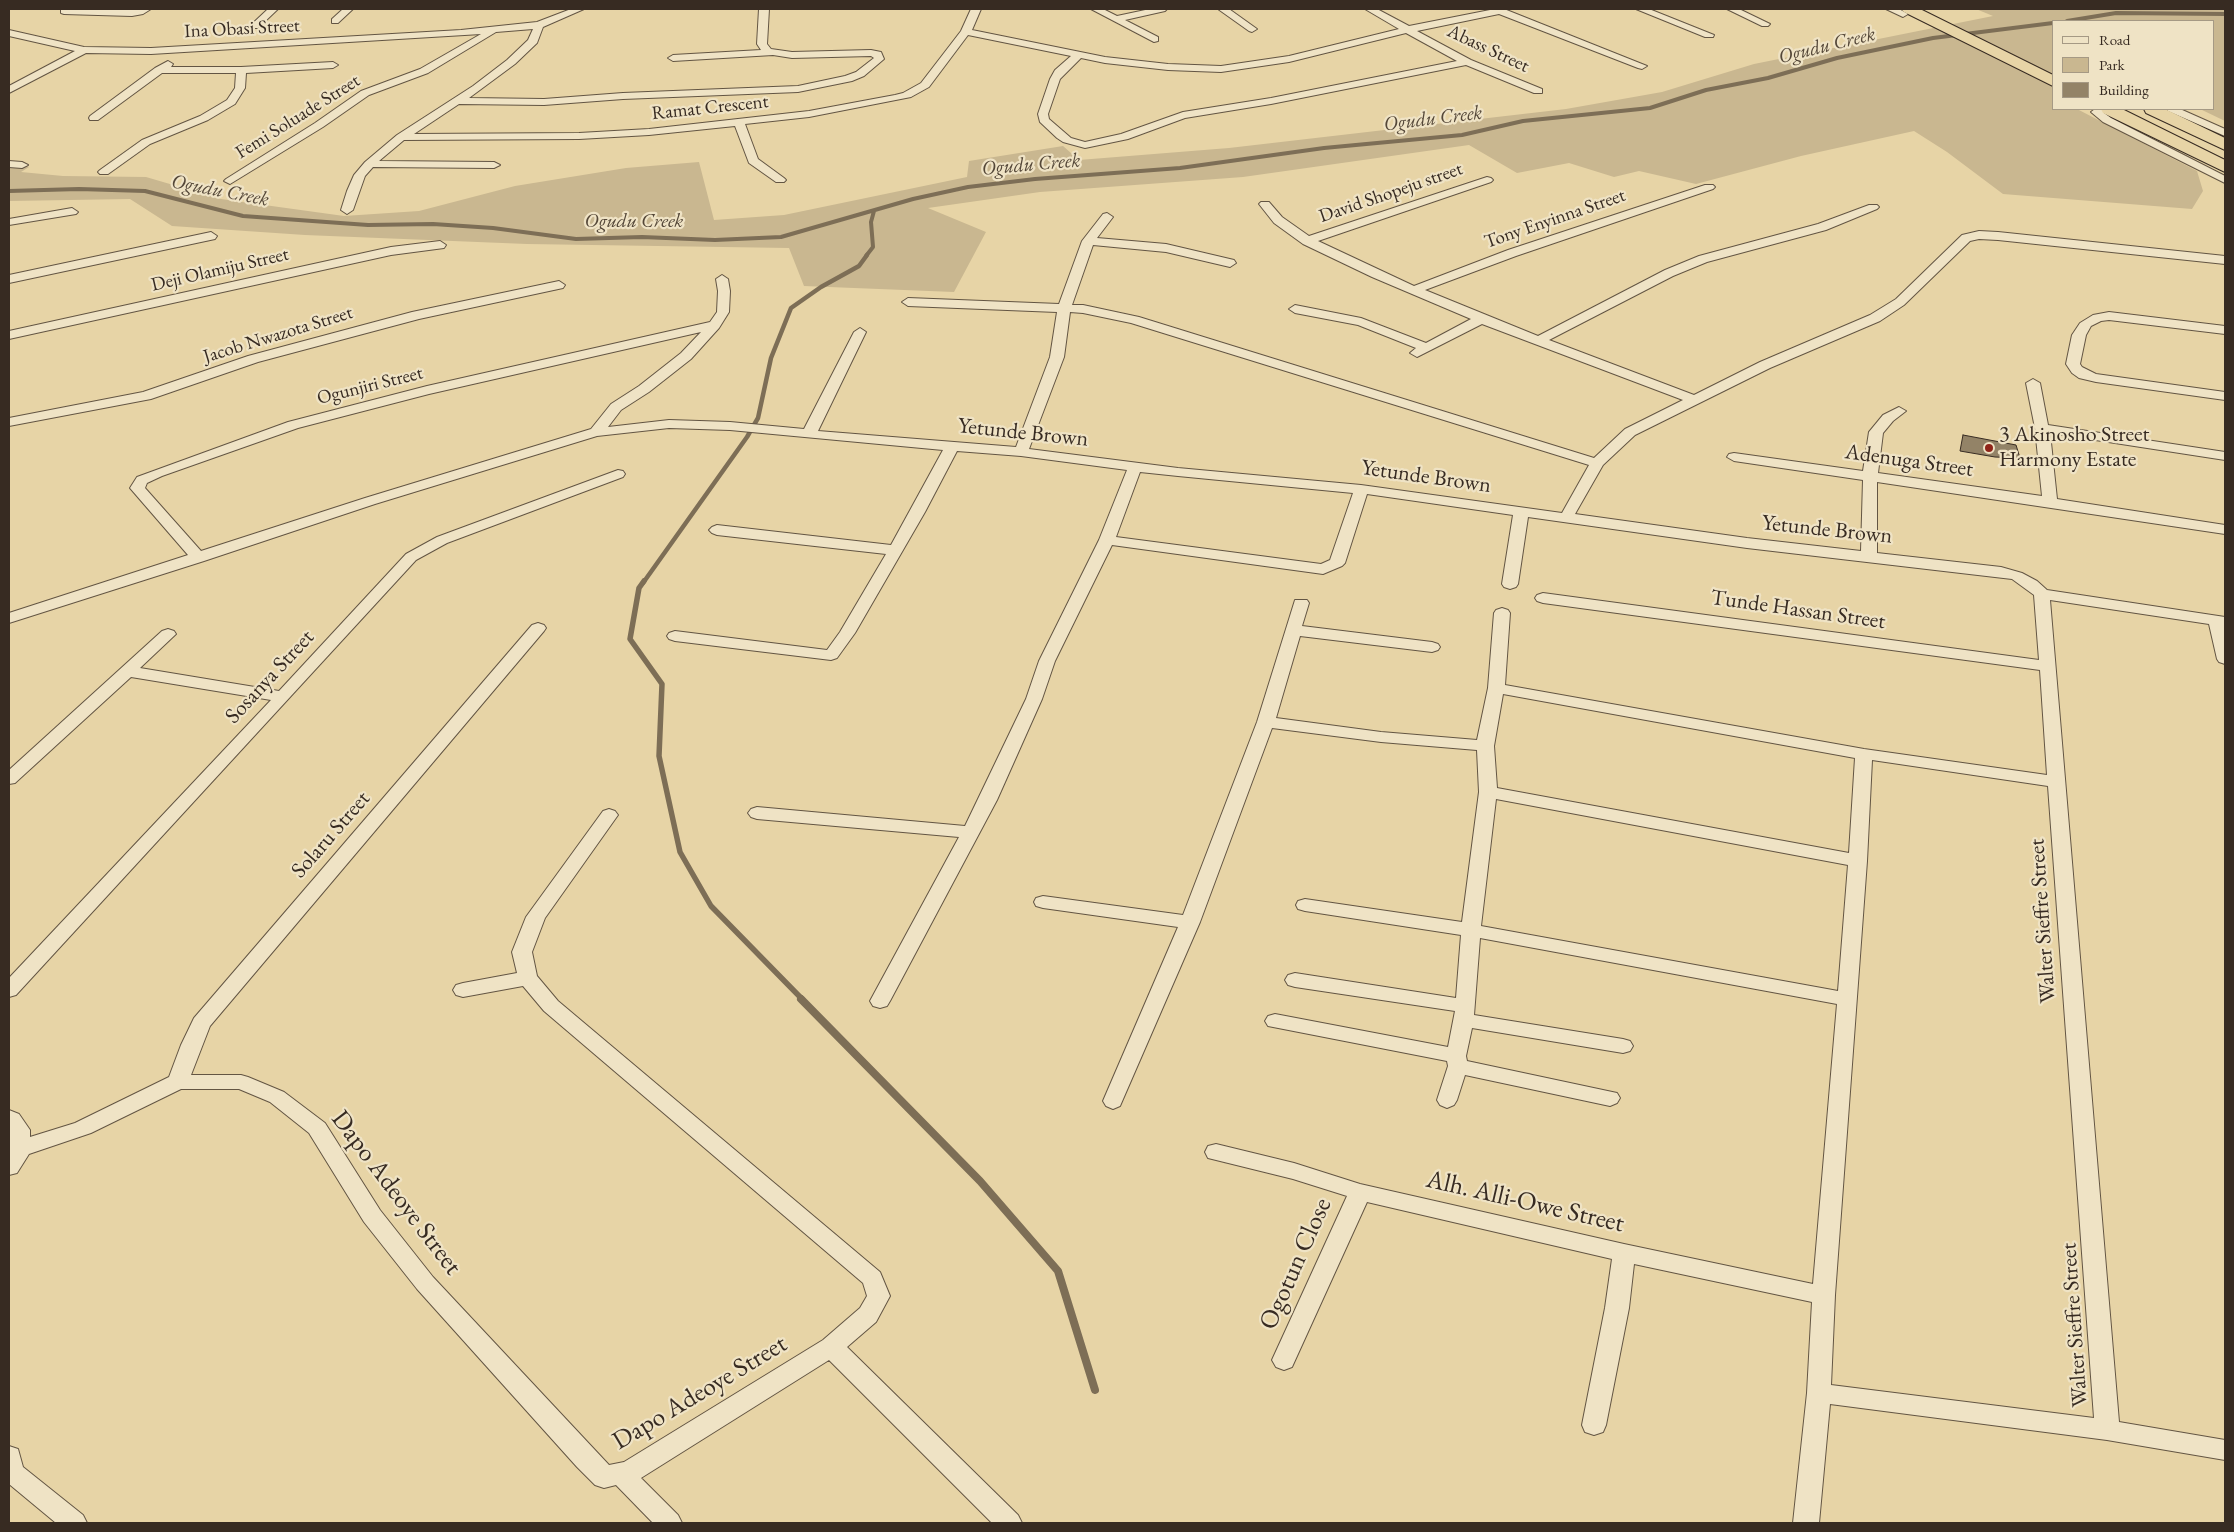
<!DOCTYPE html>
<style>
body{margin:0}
#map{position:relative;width:2234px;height:1532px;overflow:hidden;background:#e7d4a6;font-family:"EB Garamond",serif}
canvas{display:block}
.frame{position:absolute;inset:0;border:10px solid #372b22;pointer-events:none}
.legend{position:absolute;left:2052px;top:20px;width:162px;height:90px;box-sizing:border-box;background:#efe3c5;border:1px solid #a59984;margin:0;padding:6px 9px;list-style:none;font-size:15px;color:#372b22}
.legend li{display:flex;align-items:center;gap:10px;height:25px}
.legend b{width:25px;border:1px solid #a59984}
</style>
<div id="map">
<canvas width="2234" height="1532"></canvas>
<div class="frame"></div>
<ul class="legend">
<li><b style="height:6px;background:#efe3c5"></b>Road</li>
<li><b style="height:14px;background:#c9b790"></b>Park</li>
<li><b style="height:14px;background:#938367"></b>Building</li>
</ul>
</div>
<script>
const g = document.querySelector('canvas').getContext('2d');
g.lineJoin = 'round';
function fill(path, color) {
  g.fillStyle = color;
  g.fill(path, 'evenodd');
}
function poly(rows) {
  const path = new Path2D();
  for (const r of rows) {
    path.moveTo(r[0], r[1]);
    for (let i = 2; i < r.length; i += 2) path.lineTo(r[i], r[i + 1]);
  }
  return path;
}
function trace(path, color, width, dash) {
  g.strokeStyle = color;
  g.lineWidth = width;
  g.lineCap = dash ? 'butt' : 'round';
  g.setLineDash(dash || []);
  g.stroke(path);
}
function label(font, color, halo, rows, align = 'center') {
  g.font = font + ' "EB Garamond",serif';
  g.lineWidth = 4.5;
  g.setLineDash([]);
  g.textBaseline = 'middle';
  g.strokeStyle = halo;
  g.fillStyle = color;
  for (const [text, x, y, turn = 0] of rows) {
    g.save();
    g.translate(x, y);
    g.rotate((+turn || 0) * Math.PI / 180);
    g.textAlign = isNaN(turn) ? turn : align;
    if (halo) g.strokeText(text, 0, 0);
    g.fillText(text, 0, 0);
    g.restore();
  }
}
fill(poly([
 [1976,9,2225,9,2225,121,2200,109,2213,109,2213,21,2053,21,2053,109,2077,109,2197,171,2203,191,2192,209,2003,194,1947,152,1914,131,1801,156,1696,184,1639,171,1614,177,1569,163,1517,173,1469,145,1243,177,1040,192,928,208,986,232,954,292,804,286,789,248,527,244,305,235,172,226,130,199,9,201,9,165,29,167,21,172,63,176,146,177,221,199,344,216,419,211,515,186,626,168,699,162,714,220,784,215,967,177,969,161,1063,146,1079,160,1229,148,1566,109,1662,92,1754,64,1993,16]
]), '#c9b790');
trace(poly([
 [2067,21,2116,13,2225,14],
 [9,191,79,189,145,191,243,216,368,225,433,224,493,228,576,239,642,237,715,240,781,237,913,199,968,187,1035,179,1180,168,1324,148,1462,135,1523,121,1650,108,1706,90,1768,78,1837,58,1933,38,2053,23],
 [866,256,873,247,871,222,874,211]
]), '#7d6e56', 4);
trace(poly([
 [643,583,747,437,758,418,771,358,791,308,821,287,859,266,867,255]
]), '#7d6e56', 4.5);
trace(poly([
 [644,581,639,588,630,639,662,684,659,756,680,852,711,906,803,1000]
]), '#7d6e56', 5.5);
trace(poly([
 [801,999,980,1181,1058,1271,1095,1390]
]), '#7d6e56', 8);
const building = poly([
 [1963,435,2016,445,2020,458,1995,457,1960,451,1963,435]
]);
fill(building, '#938367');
trace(building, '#372b22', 1);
const street = poly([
 [61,9,132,10,151,9,143,14,132,16,64,14,61,13,61,9],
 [268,9,278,9,258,28,252,28,252,24,268,9],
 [343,9,353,9,338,23,332,23,332,19,343,9],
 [571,9,584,9,543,27,537,43,515,64,469,98,544,99,623,93,798,86,845,76,856,72,874,58,871,56,792,58,773,55,673,61,668,58,673,55,761,50,757,44,759,9,769,9,767,44,771,49,792,52,871,50,881,52,884,59,864,76,852,81,798,92,623,99,544,105,459,104,414,134,579,133,649,129,809,111,895,95,903,93,921,83,961,31,971,9,981,9,972,30,1105,57,1168,64,1221,66,1289,56,1399,29,1365,9,1377,9,1409,26,1490,10,1489,9,1504,9,1647,66,1642,69,1638,68,1499,14,1417,31,1471,60,1542,89,1542,93,1534,93,1466,65,1271,104,1185,118,1128,139,1085,148,1063,142,1057,138,1040,122,1038,114,1050,79,1055,70,1071,56,968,35,929,87,911,97,809,117,745,124,758,159,784,178,786,180,784,182,776,182,749,163,735,126,649,135,579,139,404,140,379,161,494,162,500,165,494,168,373,167,365,176,353,210,347,214,341,210,347,191,354,175,365,162,397,135,473,86,507,60,528,40,533,29,496,32,428,73,369,95,323,127,230,184,224,181,226,179,315,123,361,91,420,69,481,34,151,54,86,53,9,93,9,86,75,51,9,36,9,30,84,47,151,48,461,30,537,22,571,9],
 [1406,33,1457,61,1271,98,1183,112,1121,134,1085,142,1071,138,1049,119,1048,114,1060,79,1081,58,1105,63,1168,70,1221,72,1289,62,1406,33],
 [1091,9,1103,9,1117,16,1150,9,1167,9,1165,11,1125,20,1158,37,1158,41,1154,42,1091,9],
 [1218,9,1229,9,1257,29,1252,32,1249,31,1218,9],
 [1636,9,1649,9,1714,35,1713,37,1705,37,1636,9],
 [1727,9,1739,9,1770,24,1768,26,1762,26,1727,9],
 [1886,9,1899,9,1908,14,1903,17,1886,9],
 [168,61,173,64,171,67,241,67,333,62,338,65,333,68,246,73,245,88,235,104,208,120,150,144,108,174,100,174,98,172,100,170,142,140,200,116,227,100,235,88,236,73,162,73,98,120,90,120,89,118,90,116,155,68,168,61],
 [2095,109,2108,109,2104,113,2111,118,2225,176,2225,183,2103,122,2091,112,2095,109],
 [2167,109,2180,109,2225,129,2225,136,2168,111,2167,109],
 [9,161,22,162,28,165,22,168,9,167,9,161],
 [1487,177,1491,178,1493,180,1491,182,1318,241,1414,286,1508,250,1705,185,1713,185,1715,187,1713,189,1516,256,1425,290,1538,336,1665,270,1699,256,1818,224,1869,205,1877,205,1879,207,1877,209,1826,230,1707,262,1673,276,1549,340,1694,395,1760,362,1870,315,1896,299,1962,235,1979,231,1998,232,2225,256,2225,264,1998,240,1979,239,1970,241,1904,305,1880,321,1770,368,1635,435,1603,465,1575,514,1747,538,1861,551,1863,480,1734,461,1727,457,1729,454,1734,453,1863,471,1869,432,1883,415,1899,407,1906,411,1893,421,1883,433,1878,473,2042,496,2035,428,2026,383,2033,379,2040,383,2048,425,2225,452,2225,460,2050,433,2057,499,2225,525,2225,534,1877,482,1877,553,2001,567,2022,573,2037,581,2047,590,2225,617,2225,664,2219,662,2217,659,2209,624,2050,600,2119,1422,2225,1440,2225,1460,2107,1440,1830,1404,1819,1523,1793,1523,1807,1393,1812,1302,1634,1264,1629,1308,1606,1425,1603,1432,1594,1435,1585,1432,1582,1425,1605,1308,1612,1259,1367,1202,1292,1367,1284,1370,1276,1367,1272,1360,1347,1196,1293,1179,1208,1158,1205,1152,1208,1146,1216,1144,1294,1163,1360,1184,1624,1244,1813,1284,1837,1004,1480,938,1474,1015,1623,1039,1630,1041,1633,1046,1630,1051,1623,1053,1472,1028,1466,1056,1467,1061,1617,1093,1620,1098,1617,1103,1610,1106,1465,1075,1457,1100,1454,1105,1447,1108,1440,1105,1437,1100,1448,1066,1447,1061,1268,1026,1265,1021,1268,1016,1275,1014,1448,1047,1455,1011,1295,987,1288,985,1285,980,1288,975,1295,973,1456,998,1461,935,1305,911,1298,909,1296,905,1298,901,1305,899,1462,922,1479,792,1477,750,1381,742,1272,728,1200,922,1120,1106,1113,1109,1106,1106,1103,1101,1178,927,1043,908,1036,906,1034,902,1036,898,1043,896,1183,915,1257,722,1295,600,1307,600,1309,603,1302,626,1432,642,1438,644,1440,647,1438,650,1432,652,1300,636,1276,718,1381,732,1477,740,1488,688,1494,613,1496,610,1502,608,1508,610,1510,613,1505,685,1864,749,2047,775,2040,670,1543,603,1537,601,1535,598,1537,595,1543,593,2039,660,2034,595,2012,579,1747,548,1528,517,1518,584,1516,587,1510,589,1504,587,1502,584,1513,515,1367,494,1345,563,1342,566,1323,574,1112,545,1055,661,1042,699,997,800,890,1001,887,1006,880,1008,873,1006,870,1001,959,837,757,819,751,817,748,813,751,809,757,807,965,826,1026,699,1039,661,1099,540,1127,470,1021,456,957,451,925,512,855,633,837,658,831,660,675,641,669,639,667,636,669,633,675,631,827,650,840,632,886,554,717,535,712,533,709,530,712,527,717,525,891,545,943,450,730,430,669,428,597,436,375,504,204,561,9,623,9,613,188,555,130,488,137,477,288,422,427,386,710,322,717,312,718,291,716,279,722,275,728,279,730,291,729,312,719,328,691,359,649,392,621,410,608,427,669,420,730,422,804,429,854,332,860,328,866,332,818,431,1016,447,1050,357,1057,312,908,306,902,302,908,298,1059,304,1082,241,1103,214,1107,213,1113,217,1097,238,1166,244,1234,260,1236,263,1230,267,1166,252,1093,245,1072,305,1083,305,1139,317,1594,458,1625,429,1683,400,1482,324,1417,357,1410,353,1416,348,1358,325,1295,313,1289,309,1295,305,1361,318,1426,343,1471,319,1372,277,1303,244,1274,223,1259,204,1261,202,1269,202,1282,217,1309,236,1487,177],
 [1070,312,1083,313,1131,323,1589,465,1562,513,1361,485,1178,468,1029,449,1064,357,1070,312],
 [701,332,681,353,639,386,611,404,591,429,365,498,201,551,145,488,147,483,162,476,298,428,429,394,701,332],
 [1140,472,1178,476,1353,493,1330,560,1321,564,1116,537,1140,472],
 [1503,694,1855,758,1849,853,1497,788,1494,746,1503,694],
 [1872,760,2048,786,2094,1418,1831,1385,1835,1295,1867,861,1872,760],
 [1496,799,1848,865,1838,991,1481,926,1496,799],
 [72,208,78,212,76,214,9,225,9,219,72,208],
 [211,232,217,236,215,239,9,283,9,275,211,232],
 [440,241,446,245,444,248,391,255,9,339,9,331,391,247,440,241],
 [559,281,565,285,563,288,419,319,258,362,151,399,9,426,9,418,143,392,248,356,412,312,559,281],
 [2109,312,2225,326,2225,334,2109,320,2101,321,2091,326,2086,335,2080,364,2082,367,2096,374,2225,392,2225,400,2096,382,2079,378,2072,373,2066,364,2072,335,2080,323,2093,315,2109,312],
 [618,470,623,471,625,474,623,477,447,543,416,560,16,995,9,997,9,978,271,700,131,677,15,783,9,784,9,770,162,631,168,629,174,631,176,634,140,668,279,691,406,554,437,537,618,470],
 [538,623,544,625,546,628,544,631,210,1026,191,1075,241,1075,248,1077,284,1092,325,1123,380,1210,433,1277,609,1465,624,1462,823,1340,860,1308,867,1296,863,1283,544,1011,523,986,463,997,456,995,453,990,456,985,463,983,517,973,512,952,526,917,603,811,609,809,615,811,618,815,545,918,532,952,537,976,558,1001,880,1272,890,1296,876,1322,847,1347,1018,1515,1022,1523,992,1523,829,1360,641,1478,678,1515,682,1523,653,1523,616,1485,604,1488,595,1485,577,1467,417,1289,364,1222,309,1133,270,1102,239,1089,181,1089,91,1133,29,1154,17,1173,9,1175,9,1110,19,1114,30,1130,30,1137,75,1123,169,1077,181,1045,194,1018,532,625,538,623],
 [9,1446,18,1449,23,1467,83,1515,87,1523,56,1523,9,1484,9,1446]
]);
const highway = poly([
 [1901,9,1920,9,2053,75,2053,86,1904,12,1901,9],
 [2101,109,2122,109,2225,160,2225,172,2103,113,2101,109],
 [2144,109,2165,109,2225,138,2225,150,2146,113,2144,109]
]);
trace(street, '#635543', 2);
trace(highway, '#372b22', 2);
fill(street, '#efe3c5');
fill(highway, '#e7d4a6');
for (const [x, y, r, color] of [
 [1989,448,5,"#8f2418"]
]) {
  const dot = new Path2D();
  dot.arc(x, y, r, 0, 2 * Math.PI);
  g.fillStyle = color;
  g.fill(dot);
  trace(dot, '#efe3c5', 2);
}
label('19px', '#372b22', '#efe3c5', [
 ["Ina Obasi Street",242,29,-3],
 ["Abass Street",1488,49,25],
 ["Ramat Crescent",710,108,-6],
 ["Femi Soluade Street",298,117,-32],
 ["David Shopeju street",1391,193,-19],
 ["Tony Enyinna Street",1555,219,-19],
 ["Deji Olamiju Street",220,270,-13],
 ["Jacob Nwazota Street",278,335,-17],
 ["Ogunjiri Street",370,386,-14]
]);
label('italic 20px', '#544738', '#efe3c5', [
 ["Ogudu Creek",1827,46,-14],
 ["Ogudu Creek",1433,119,-7],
 ["Ogudu Creek",1031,165,-5],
 ["Ogudu Creek",220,191,11],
 ["Ogudu Creek",634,222]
]);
label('22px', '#372b22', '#efe3c5', [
 ["Yetunde Brown",1023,433,6],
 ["Adenuga Street",1909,461,8],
 ["Yetunde Brown",1426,477,8],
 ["Yetunde Brown",1827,530,6],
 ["Tunde Hassan Street",1798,610,8],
 ["Sosanya Street",270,677,-47],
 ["Solaru Street",331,835,-49],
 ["Walter Sieffre Street",2043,921,-94],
 ["Walter Sieffre Street",2075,1325,-94]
]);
label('22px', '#372b22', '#efe3c5', [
 ["3 Akinosho Street",1999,435],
 ["Harmony Estate",1999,460]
], 'left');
label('26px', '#372b22', '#efe3c5', [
 ["Dapo Adeoye Street",396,1193,53],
 ["Alh. Alli-Owe Street",1525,1202,13],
 ["Ogotun Close",1296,1264,-66],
 ["Dapo Adeoye Street",700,1393,-31]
]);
</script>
